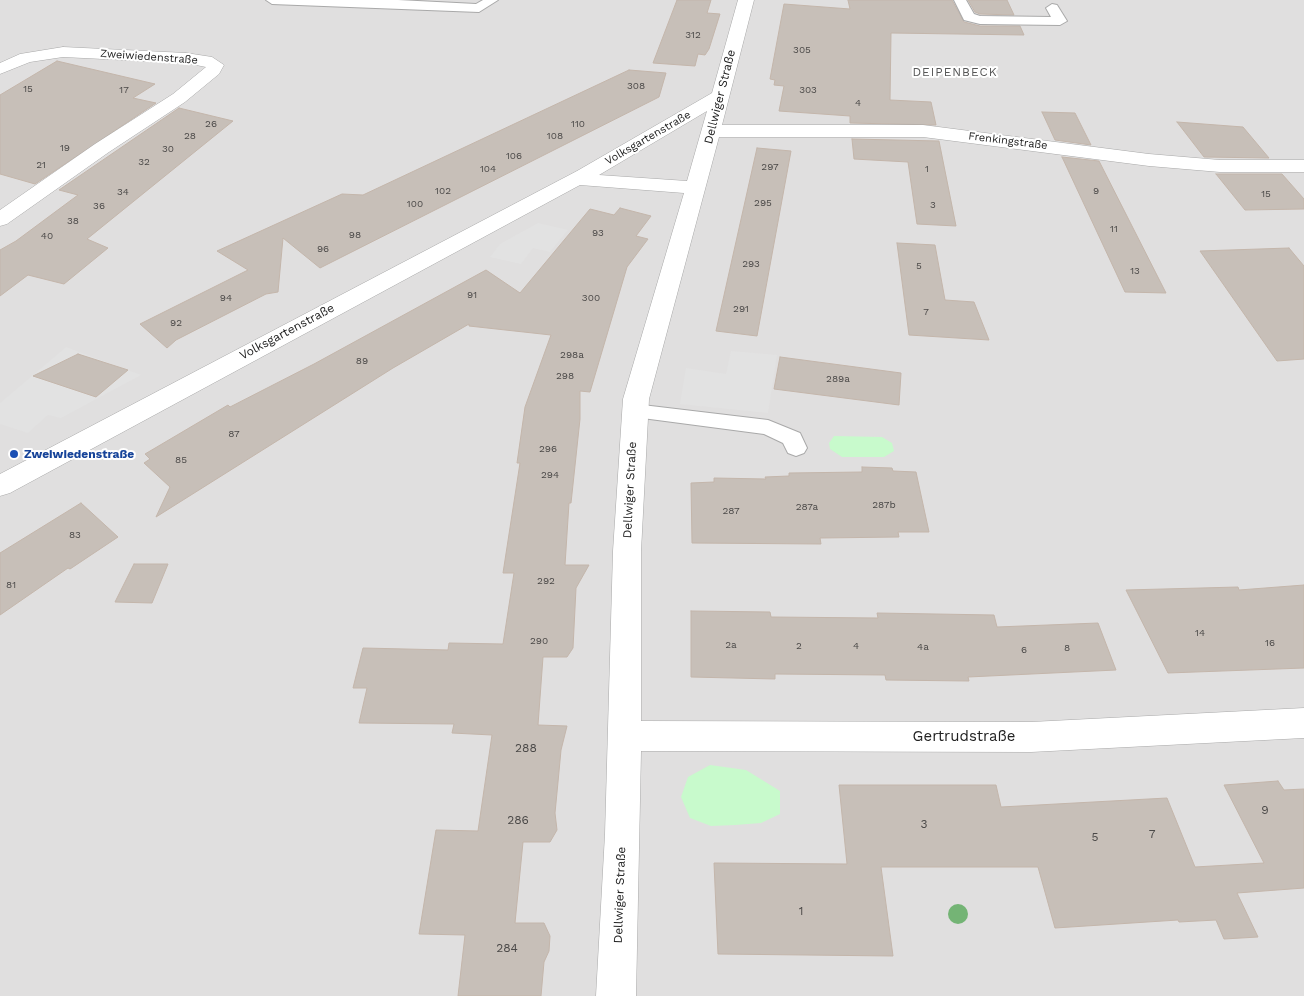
<!DOCTYPE html>
<meta charset="utf-8">
<style>
body{margin:0}
canvas{display:block;background:#f2efe9}
</style>
<canvas width="1304" height="996"></canvas>
<script>
const g = document.querySelector('canvas').getContext('2d');
g.lineJoin = 'round';
function fill(path, color) {
  g.fillStyle = color;
  g.fill(path, 'evenodd');
}
function poly(rows) {
  const path = new Path2D();
  for (const r of rows) {
    path.moveTo(r[0], r[1]);
    for (let i = 2; i < r.length; i += 2) path.lineTo(r[i], r[i + 1]);
  }
  return path;
}
function trace(path, color, width, dash) {
  g.strokeStyle = color;
  g.lineWidth = width;
  g.lineCap = dash ? 'butt' : 'round';
  g.setLineDash(dash || []);
  g.stroke(path);
}
function label(font, color, halo, rows, align = 'center') {
  g.font = font + ' "Work Sans",sans-serif';
  g.lineWidth = 4;
  g.setLineDash([]);
  g.textBaseline = 'middle';
  g.strokeStyle = halo;
  g.fillStyle = color;
  for (const [text, x, y, turn = 0] of rows) {
    g.save();
    g.translate(x, y);
    g.rotate((+turn || 0) * Math.PI / 180);
    g.textAlign = isNaN(turn) ? turn : align;
    if (halo) g.strokeText(text, 0, 0);
    g.fillText(text, 0, 0);
    g.restore();
  }
}
fill(poly([
 [0,0,1304,0,1304,996,0,996]
]), '#e0dfdf');
fill(poly([
 [834,436,882,437,892,443,894,451,884,457,842,457,830,449,829,443],
 [710,765,746,770,780,791,780,814,761,823,735,825,711,826,690,818,681,797,688,777]
]), '#c8facc');
fill(poly([
 [538,223,568,230,550,252,533,248,521,264,490,257,500,244],
 [66,347,141,375,61,418,48,415,28,433,0,424,0,403],
 [731,351,777,355,768,413,680,404,686,368,726,374]
]), '#e2e2e2');
const building = poly([
 [677,0,711,0,707,13,720,14,709,49,705,55,698,54,695,66,653,63,677,0],
 [848,0,952,0,964,22,980,26,1020,26,1024,35,891,33,890,100,931,102,936,125,850,123,850,116,779,111,784,86,774,85,775,80,770,79,784,4,850,9,848,0],
 [968,0,1007,0,1014,15,980,14,975,12,968,0],
 [57,61,155,84,133,98,156,103,35,184,0,174,0,95,57,61],
 [629,70,666,73,659,97,320,268,283,238,278,292,266,294,176,340,167,348,140,324,248,270,217,251,342,194,363,195,629,70],
 [179,108,233,121,87,239,108,248,64,284,28,275,0,296,0,250,16,241,78,195,59,190,179,108],
 [1042,112,1075,113,1091,145,1055,140,1042,112],
 [1177,122,1243,127,1269,158,1204,157,1177,122],
 [852,139,939,141,956,226,917,224,908,162,854,159,852,139],
 [757,148,791,151,757,336,716,331,757,148],
 [1062,157,1099,161,1166,293,1125,292,1062,157],
 [1216,174,1282,174,1304,199,1304,209,1245,210,1216,174],
 [620,208,651,216,636,236,648,239,627,267,590,392,580,391,580,419,571,503,569,503,565,565,589,565,576,588,573,648,567,657,543,657,538,725,567,726,561,750,558,782,555,813,557,830,550,842,523,842,515,923,544,923,550,936,549,951,544,962,541,996,458,996,465,935,419,934,436,830,478,831,492,735,452,733,454,724,359,723,367,688,353,688,363,648,448,650,449,643,503,644,514,573,503,573,520,463,517,463,525,407,551,335,469,326,469,324,393,368,156,517,170,487,144,463,150,459,145,454,228,405,230,407,314,364,486,270,520,293,590,209,614,215,620,208],
 [897,243,935,245,945,300,974,302,989,340,909,335,897,243],
 [1289,248,1304,266,1304,359,1277,361,1200,251,1289,248],
 [78,354,128,370,96,397,33,376,78,354],
 [780,357,901,373,899,405,774,389,780,357],
 [862,467,892,468,893,471,916,472,929,532,898,532,899,537,820,538,821,544,692,543,691,483,714,482,714,478,766,479,765,477,789,476,789,473,862,472,862,467],
 [81,503,118,537,70,569,68,568,0,615,0,553,81,503],
 [134,564,168,564,152,603,115,602,134,564],
 [1304,585,1304,668,1168,673,1126,590,1238,587,1239,590,1304,585],
 [691,611,770,612,771,617,878,618,877,613,994,615,997,627,1098,623,1116,670,968,677,969,681,886,680,885,675,775,674,775,679,691,677,691,611],
 [1278,781,1284,790,1304,789,1304,888,1237,893,1258,937,1224,939,1216,920,1179,922,1178,920,1055,928,1038,867,881,867,893,956,718,954,714,863,847,864,839,785,996,785,1001,807,1167,798,1195,867,1264,863,1224,785,1278,781]
]);
fill(building, '#c7bfb8');
trace(building, '#c4b6ab', 1);
const lane = poly([
 [266,0,398,0,476,4,483,0,498,0,479,12,272,4,266,0],
 [954,0,966,0,974,14,980,16,1051,17,1046,8,1052,4,1057,5,1067,21,1060,25,980,24,964,20,954,0],
 [634,404,768,420,800,433,807,448,804,453,796,456,788,453,783,443,764,434,627,416,624,411,627,406,634,404]
]);
const street = poly([
 [738,0,754,0,722,125,923,125,1149,154,1220,160,1304,160,1304,172,1220,172,1149,166,923,137,719,137,649,399,641,551,641,721,1031,722,1304,708,1304,738,1031,752,641,751,636,996,596,996,605,834,613,551,623,399,684,193,580,185,10,493,0,496,0,474,577,171,712,93,738,0],
 [707,111,687,181,599,175,707,111],
 [63,47,186,53,212,57,224,65,219,74,185,102,109,152,7,224,0,226,0,210,95,144,173,94,206,67,186,63,63,57,30,62,0,74,0,63,20,54,63,47]
]);
trace(lane, '#a9a9a9', 2);
trace(street, '#a9a9a9', 1);
fill(lane, '#fff');
fill(street, '#fff');
g.fillStyle = '#74b475';
for (const [x, y] of [
 [958,914]
]) {
  g.beginPath();
  g.arc(x, y, 10, 0, 2 * Math.PI);
  g.fill();
}
for (const [x, y, r, color] of [
 [14,454,5,"#1a4fb4"]
]) {
  const dot = new Path2D();
  dot.arc(x, y, r, 0, 2 * Math.PI);
  g.fillStyle = color;
  g.fill(dot);
  trace(dot, '#fff', 2);
}
label('10px', '#4b4948', null, [
 ["312",693,35],
 ["305",802,50],
 ["308",636,86],
 ["15",28,89],
 ["17",124,90],
 ["303",808,90],
 ["4",858,103],
 ["26",211,124],
 ["110",578,124],
 ["28",190,136],
 ["108",555,136],
 ["19",65,148],
 ["30",168,149],
 ["106",514,156],
 ["32",144,162],
 ["21",41,165],
 ["297",770,167],
 ["104",488,169],
 ["1",927,169],
 ["102",443,191],
 ["9",1096,191],
 ["34",123,192],
 ["15",1266,194],
 ["295",763,203],
 ["100",415,204],
 ["3",933,205],
 ["36",99,206],
 ["38",73,221],
 ["11",1114,229],
 ["93",598,233],
 ["98",355,235],
 ["40",47,236],
 ["96",323,249],
 ["293",751,264],
 ["5",919,266],
 ["13",1135,271],
 ["91",472,295],
 ["94",226,298],
 ["300",591,298],
 ["291",741,309],
 ["7",926,312],
 ["92",176,323],
 ["298a",572,355],
 ["89",362,361],
 ["298",565,376],
 ["289a",838,379],
 ["87",234,434],
 ["296",548,449],
 ["85",181,460],
 ["294",550,475],
 ["287b",884,505],
 ["287a",807,507],
 ["287",731,511],
 ["83",75,535],
 ["292",546,581],
 ["81",11,585],
 ["14",1200,633],
 ["290",539,641],
 ["16",1270,643],
 ["2a",731,645],
 ["2",799,646],
 ["4",856,646],
 ["4a",923,647],
 ["8",1067,648],
 ["6",1024,650]
]);
label('11px', '#222', '#fff', [
 ["Zweiwiedenstraße",149,57,4],
 ["Volksgartenstraße",648,138,-30],
 ["Frenkingstraße",1008,141,7]
]);
g.letterSpacing = '1px';
label('12px', '#555', '#fff', [
 ["DEIPENBECK",955,72]
]);
g.letterSpacing = '0px';
label('12px', '#222', '#fff', [
 ["Dellwiger Straße",720,97,-76],
 ["Volksgartenstraße",287,332,-28],
 ["Dellwiger Straße",630,490,-87],
 ["Dellwiger Straße",620,895,-88]
]);
label('bold 12px', '#164399', '#fff', [
 ["Zweiwiedenstraße",24,454]
], 'left');
label('12px', '#4b4948', null, [
 ["288",526,748],
 ["9",1265,810],
 ["286",518,820],
 ["3",924,824],
 ["7",1152,834],
 ["5",1095,837],
 ["1",801,911],
 ["284",507,948]
]);
label('15px', '#222', '#fff', [
 ["Gertrudstraße",964,737]
]);
</script>
